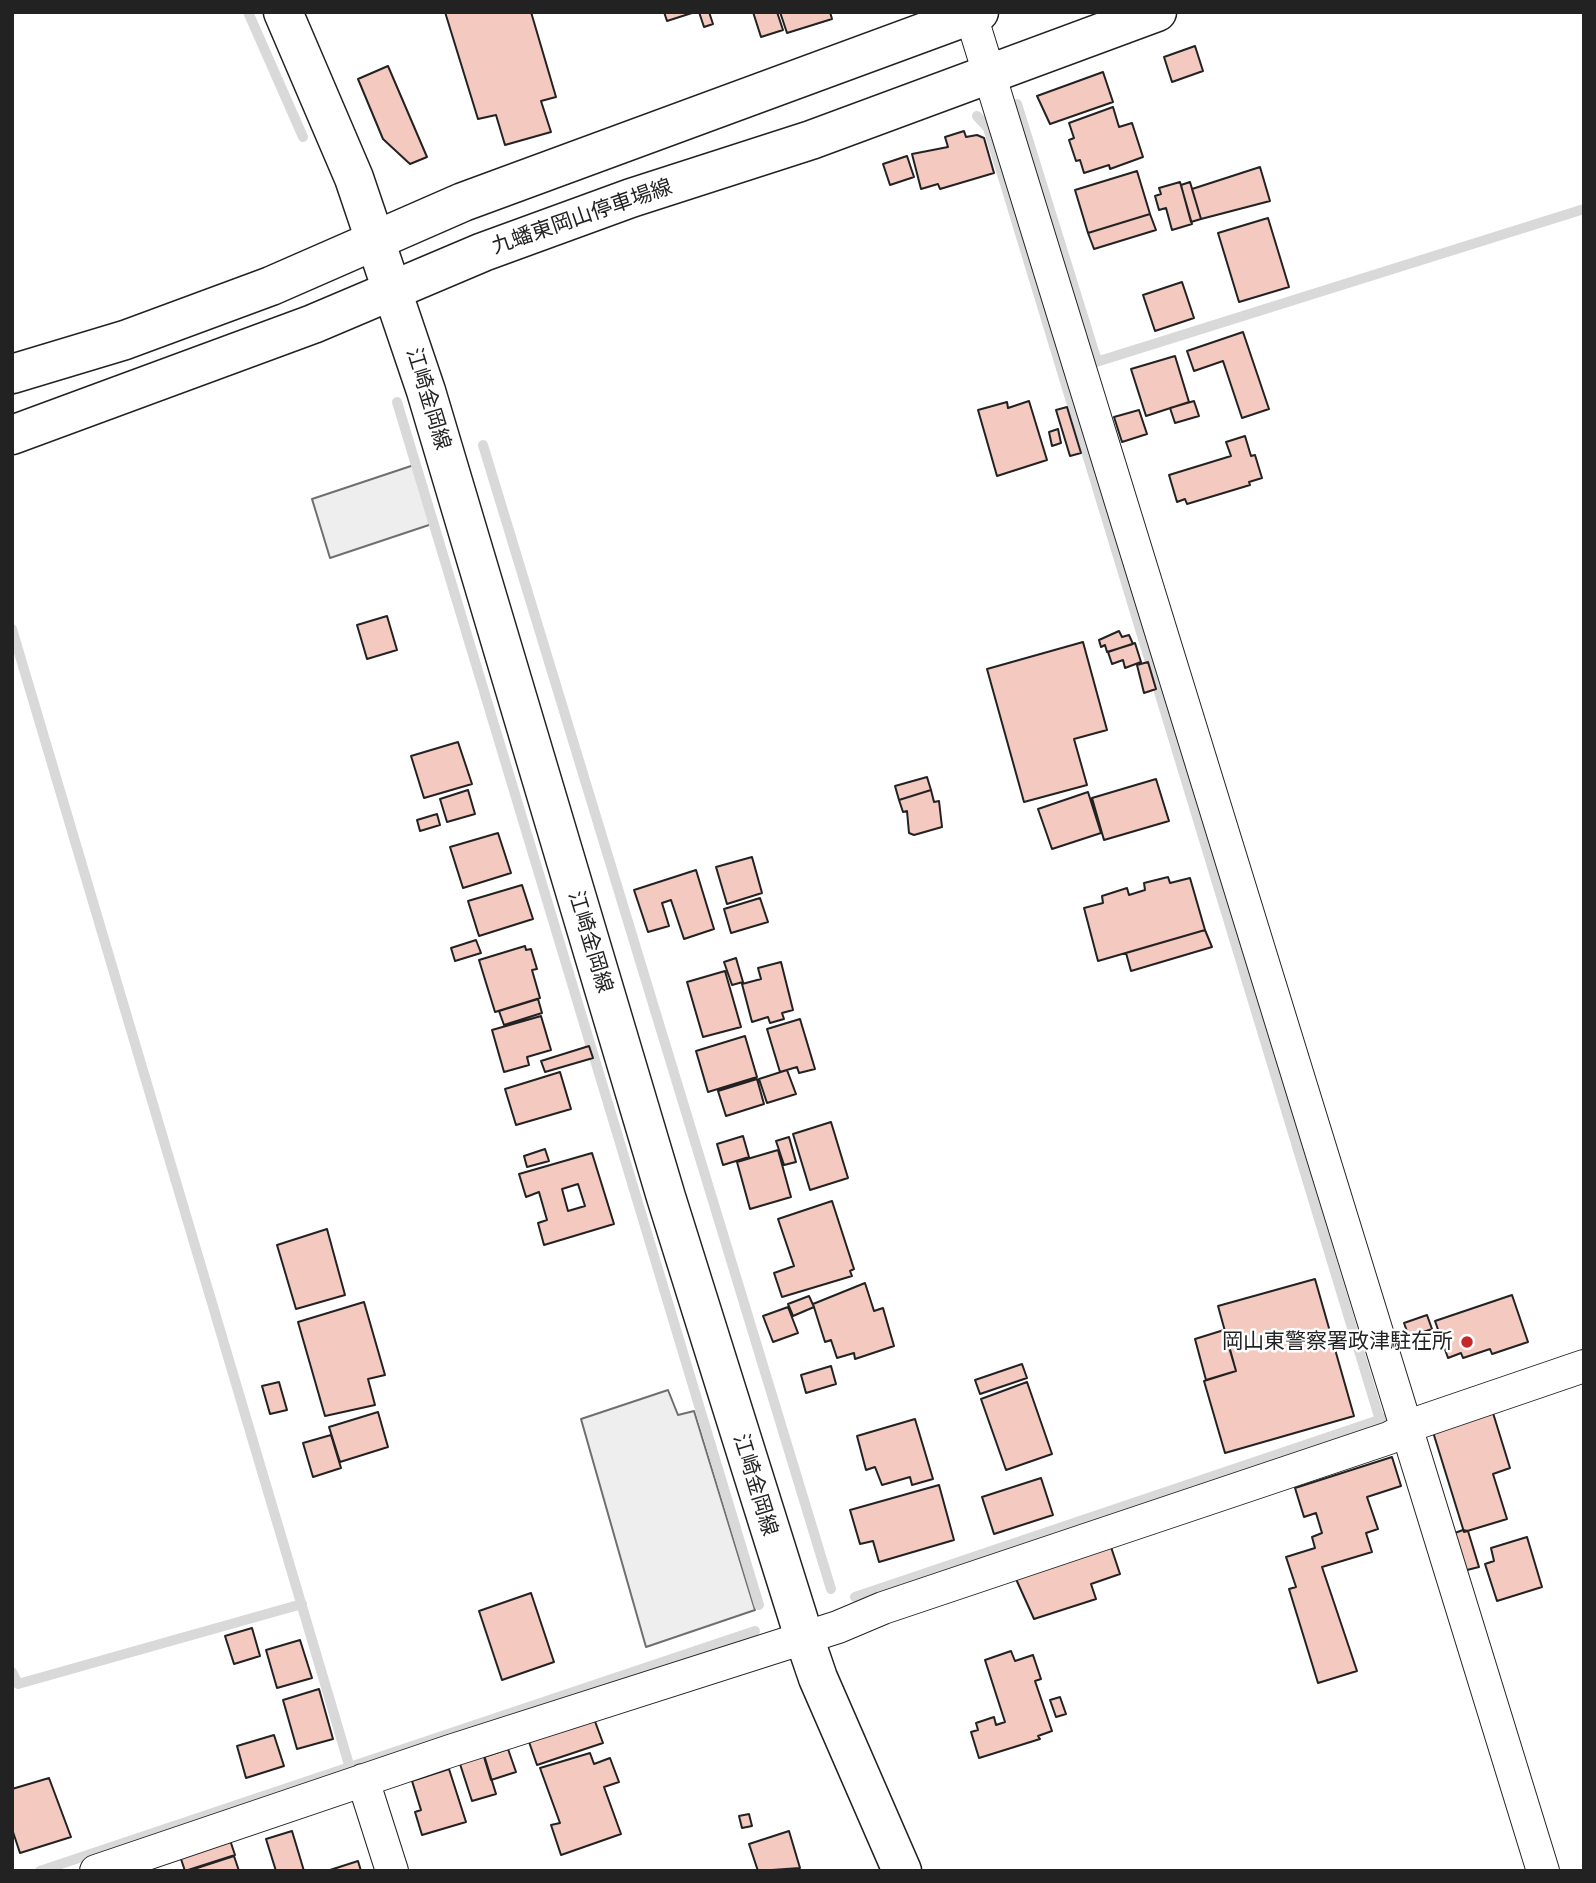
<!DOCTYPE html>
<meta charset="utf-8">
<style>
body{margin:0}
#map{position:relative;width:1596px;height:1883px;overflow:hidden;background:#fff;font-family:"Work Sans",sans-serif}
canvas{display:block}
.frame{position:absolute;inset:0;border:14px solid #222;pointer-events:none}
</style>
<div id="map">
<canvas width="1596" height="1883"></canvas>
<div class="frame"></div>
</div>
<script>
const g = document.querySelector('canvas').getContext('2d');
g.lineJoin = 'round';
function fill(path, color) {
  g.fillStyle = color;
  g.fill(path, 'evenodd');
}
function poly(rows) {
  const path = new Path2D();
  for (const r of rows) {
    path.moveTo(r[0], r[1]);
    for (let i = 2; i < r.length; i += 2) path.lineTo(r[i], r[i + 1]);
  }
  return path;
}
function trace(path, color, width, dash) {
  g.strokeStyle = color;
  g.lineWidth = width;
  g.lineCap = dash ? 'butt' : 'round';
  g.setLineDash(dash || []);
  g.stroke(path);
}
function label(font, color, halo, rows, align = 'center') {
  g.font = font + ' "Work Sans","Noto Sans JP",sans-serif';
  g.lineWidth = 5;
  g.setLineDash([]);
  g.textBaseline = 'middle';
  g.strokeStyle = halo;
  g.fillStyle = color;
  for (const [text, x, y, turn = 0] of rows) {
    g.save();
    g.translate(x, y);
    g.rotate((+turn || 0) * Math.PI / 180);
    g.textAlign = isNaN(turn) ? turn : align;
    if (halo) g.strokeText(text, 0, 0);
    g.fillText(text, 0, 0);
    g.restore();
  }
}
const green = poly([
 [414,465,432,524,330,558,312,499,414,465],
 [668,1390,678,1415,694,1411,755,1610,646,1647,581,1419,668,1390]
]);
fill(green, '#eee');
trace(green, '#6f6f6f', 2);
trace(poly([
 [248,12,303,137],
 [1017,104,1097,361],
 [977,116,988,128,1380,1420],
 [1093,363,1584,209],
 [397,402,759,1605],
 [483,445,831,1589],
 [12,629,350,1768],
 [855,1597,1385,1418],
 [12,1672,18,1684,302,1604],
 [40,1871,755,1631]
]), '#d9d9d9', 10);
const building = poly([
 [445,12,531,12,556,97,541,101,551,132,505,145,496,115,478,119,445,12],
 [664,12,695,12,667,21,664,12],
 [699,12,709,12,713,24,704,27,699,12],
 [753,12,777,12,783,30,761,37,753,12],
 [780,12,830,12,832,19,787,33,780,12],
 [1195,46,1203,71,1172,82,1164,57,1195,46],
 [388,66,427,157,410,164,383,139,358,79,388,66],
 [1103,72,1113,102,1050,124,1037,96,1103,72],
 [1113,107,1119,127,1132,123,1143,157,1110,169,1109,165,1084,173,1080,160,1076,161,1069,140,1074,138,1069,123,1113,107],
 [964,131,966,137,977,135,984,138,994,173,940,189,938,184,921,189,912,154,948,147,945,137,964,131],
 [907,156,914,177,890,185,883,164,907,156],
 [1260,167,1270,201,1201,219,1192,189,1260,167],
 [1137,171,1150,214,1088,233,1075,190,1137,171],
 [1180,182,1192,224,1172,230,1166,208,1159,210,1155,196,1161,194,1159,188,1180,182],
 [1190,182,1201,219,1191,222,1181,185,1190,182],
 [1150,214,1156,230,1094,249,1088,233,1150,214],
 [1268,218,1289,287,1239,302,1218,233,1268,218],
 [1182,282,1194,318,1155,331,1143,295,1182,282],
 [1243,332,1269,409,1242,418,1223,361,1194,371,1187,351,1243,332],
 [1175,356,1189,402,1146,416,1131,369,1175,356],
 [1029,401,1047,460,997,476,978,410,1007,402,1008,408,1029,401],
 [1194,401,1199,416,1175,423,1170,408,1194,401],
 [1067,407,1081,453,1070,456,1056,410,1067,407],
 [1139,410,1147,434,1122,442,1114,417,1139,410],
 [1058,429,1061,443,1052,446,1049,432,1058,429],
 [1245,436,1251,456,1255,455,1262,478,1249,482,1250,485,1187,504,1185,499,1177,502,1169,475,1231,456,1226,442,1245,436],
 [387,616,397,650,367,659,357,625,387,616],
 [1119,631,1122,637,1129,635,1133,644,1107,652,1105,645,1101,647,1099,640,1119,631],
 [1083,642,1107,730,1074,739,1087,785,1024,802,987,669,1083,642],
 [1135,643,1141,662,1125,668,1123,660,1112,664,1108,652,1135,643],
 [1148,662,1156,689,1144,693,1137,665,1148,662],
 [458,742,472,784,424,798,411,756,458,742],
 [927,777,931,790,899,800,895,786,927,777],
 [1156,779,1169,821,1104,840,1092,798,1156,779],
 [468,790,475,814,447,822,440,799,468,790],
 [931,790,934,802,939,801,942,827,914,835,909,833,907,811,903,812,899,800,931,790],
 [1088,792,1101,833,1052,849,1038,809,1088,792],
 [437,814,440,825,420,831,417,820,437,814],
 [498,833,511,873,463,888,450,847,498,833],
 [752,857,762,893,727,904,716,867,752,857],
 [696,870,714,929,684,939,671,900,662,903,669,926,648,932,634,890,696,870],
 [1168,877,1170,883,1190,878,1205,930,1098,961,1084,908,1103,903,1102,896,1127,888,1129,895,1145,890,1144,883,1168,877],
 [522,885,533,919,479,936,468,901,522,885],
 [760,898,768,922,731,933,724,909,760,898],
 [1205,930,1212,947,1131,971,1126,953,1205,930],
 [476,940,481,953,455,961,451,948,476,940],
 [525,946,526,950,531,949,537,969,532,970,540,998,495,1012,479,960,525,946],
 [736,958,743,982,732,985,724,962,736,958],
 [781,962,793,1010,782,1013,784,1019,770,1023,768,1017,752,1022,742,984,761,979,758,968,781,962],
 [725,971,741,1027,703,1037,687,982,725,971],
 [538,999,542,1013,504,1025,499,1011,538,999],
 [541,1016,551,1050,527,1057,529,1065,504,1072,492,1030,541,1016],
 [800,1019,815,1069,799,1073,797,1067,780,1072,767,1029,800,1019],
 [745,1036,757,1077,708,1092,696,1051,745,1036],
 [589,1046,593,1058,545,1072,541,1061,589,1046],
 [787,1070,796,1094,767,1103,759,1079,787,1070],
 [560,1072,571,1109,516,1125,505,1089,560,1072],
 [757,1079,764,1104,726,1116,718,1091,757,1079],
 [831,1122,848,1178,810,1190,793,1134,831,1122],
 [743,1136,749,1157,723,1165,717,1144,743,1136],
 [789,1137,796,1162,784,1165,776,1141,789,1137],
 [545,1149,549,1161,527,1167,524,1156,545,1149],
 [778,1150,791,1197,750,1209,737,1162,778,1150],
 [592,1153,614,1224,544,1245,538,1223,547,1220,539,1192,526,1197,519,1174,592,1153],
 [578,1184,585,1206,568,1211,562,1189,578,1184],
 [832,1201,854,1269,850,1271,852,1276,782,1297,774,1273,794,1266,778,1219,832,1201],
 [327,1229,345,1295,296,1309,277,1245,327,1229],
 [1315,1279,1354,1416,1225,1453,1204,1381,1236,1371,1218,1306,1315,1279],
 [865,1283,874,1311,883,1308,894,1346,855,1359,854,1353,837,1358,831,1340,825,1342,813,1304,865,1283],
 [1512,1295,1528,1342,1492,1354,1490,1349,1463,1358,1461,1353,1448,1358,1435,1321,1512,1295],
 [809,1296,814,1307,793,1316,788,1304,809,1296],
 [364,1302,385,1375,368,1379,375,1405,325,1416,298,1322,364,1302],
 [788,1307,798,1333,773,1342,763,1316,788,1307],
 [1427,1315,1432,1329,1409,1337,1404,1323,1427,1315],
 [1224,1330,1236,1371,1206,1380,1195,1339,1224,1330],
 [1022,1364,1027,1378,980,1394,975,1380,1022,1364],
 [831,1366,836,1384,806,1393,801,1375,831,1366],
 [279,1382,287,1410,270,1414,262,1386,279,1382],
 [1027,1382,1052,1454,1006,1470,981,1399,1027,1382],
 [378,1412,388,1447,340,1462,329,1427,378,1412],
 [1493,1413,1510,1468,1493,1474,1507,1519,1464,1532,1433,1432,1493,1413],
 [915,1419,933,1479,912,1485,910,1477,882,1485,875,1467,866,1470,857,1436,915,1419],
 [331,1435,341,1468,313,1477,303,1443,331,1435],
 [1392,1457,1401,1486,1367,1497,1378,1529,1366,1533,1372,1552,1322,1567,1357,1671,1318,1683,1289,1589,1296,1587,1286,1557,1315,1548,1312,1537,1322,1533,1316,1513,1304,1517,1295,1488,1392,1457],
 [1041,1478,1053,1515,994,1534,982,1497,1041,1478],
 [939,1485,954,1540,879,1562,873,1541,860,1544,850,1510,939,1485],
 [1463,1530,1468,1531,1479,1567,1463,1571,1452,1534,1463,1530],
 [1527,1537,1542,1587,1497,1601,1485,1564,1494,1561,1491,1548,1527,1537],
 [1111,1547,1120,1574,1091,1584,1096,1599,1034,1619,1016,1579,1111,1547],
 [531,1593,554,1662,502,1680,479,1611,531,1593],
 [252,1628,260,1656,234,1664,225,1636,252,1628],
 [300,1640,312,1678,277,1688,266,1650,300,1640],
 [1011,1651,1015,1661,1033,1655,1041,1679,1035,1681,1052,1731,1038,1736,1040,1739,979,1758,971,1732,978,1730,976,1723,994,1717,996,1725,1005,1722,985,1660,1011,1651],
 [319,1689,333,1739,297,1749,283,1700,319,1689],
 [1060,1697,1066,1714,1056,1717,1050,1700,1060,1697],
 [593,1716,603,1743,537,1765,528,1739,593,1716],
 [274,1735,284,1766,246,1778,237,1746,274,1735],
 [508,1749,516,1772,491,1780,484,1757,508,1749],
 [590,1753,594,1764,610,1758,619,1782,604,1787,621,1834,561,1855,551,1825,560,1823,540,1768,590,1753],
 [484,1755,496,1794,472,1801,460,1764,484,1755],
 [449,1769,466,1822,422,1835,415,1812,421,1810,412,1781,449,1769],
 [49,1778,71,1837,20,1853,12,1829,12,1789,49,1778],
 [749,1814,752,1826,742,1828,739,1816,749,1814],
 [292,1831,304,1871,276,1871,266,1839,292,1831],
 [789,1831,800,1868,758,1871,749,1844,789,1831],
 [230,1840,235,1855,185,1871,180,1856,230,1840],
 [234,1856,239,1871,191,1871,191,1870,234,1856],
 [358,1861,361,1871,330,1871,330,1870,358,1861]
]);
fill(building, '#f3c9c0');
trace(building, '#222', 2);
const street = poly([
 [970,12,1543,1871],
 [363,1780,392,1871],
 [96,1871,450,1751,838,1627,883,1608,1389,1438,1420,1422,1584,1366]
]);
const secondary = poly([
 [283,12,354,178,426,391,666,1197,804,1637,818,1678,902,1871],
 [12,374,125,340,271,286,463,202,979,12],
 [12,435,313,324,483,252,631,198,811,140,1157,12]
]);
trace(street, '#222', 34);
trace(secondary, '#222', 41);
trace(street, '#fff', 32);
trace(secondary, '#fff', 38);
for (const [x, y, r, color] of [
 [1467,1342,7,"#c62828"]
]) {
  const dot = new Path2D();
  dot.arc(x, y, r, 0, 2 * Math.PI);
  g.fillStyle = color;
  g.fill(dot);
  trace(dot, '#fff', 2.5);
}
label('21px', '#222', '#fff', [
 ["九蟠東岡山停車場線",582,217,-19],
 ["江崎金岡線",428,399,73],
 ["江崎金岡線",590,942,73],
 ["江崎金岡線",755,1485,73]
]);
label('21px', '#222', '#fff', [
 ["岡山東警察署政津駐在所",1453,1342]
], 'right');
</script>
